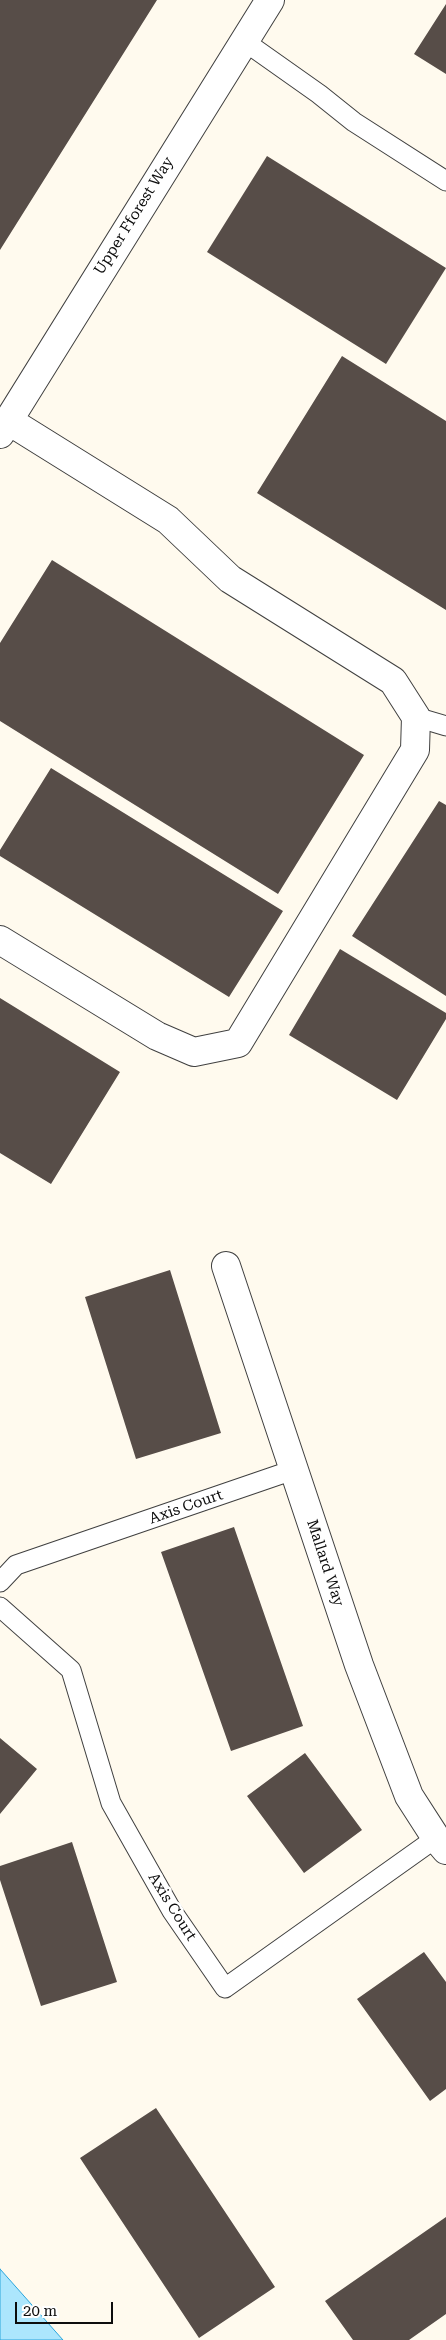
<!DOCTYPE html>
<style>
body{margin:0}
#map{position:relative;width:446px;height:2340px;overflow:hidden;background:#fffaee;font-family:"Roboto Serif",serif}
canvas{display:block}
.scale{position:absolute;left:15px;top:2302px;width:98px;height:22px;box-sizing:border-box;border:2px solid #0d0d0d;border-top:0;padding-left:6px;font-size:15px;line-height:18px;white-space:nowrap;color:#0d0d0d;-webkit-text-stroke:4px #fff;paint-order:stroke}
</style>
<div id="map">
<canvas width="446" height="2340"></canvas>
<div class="scale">20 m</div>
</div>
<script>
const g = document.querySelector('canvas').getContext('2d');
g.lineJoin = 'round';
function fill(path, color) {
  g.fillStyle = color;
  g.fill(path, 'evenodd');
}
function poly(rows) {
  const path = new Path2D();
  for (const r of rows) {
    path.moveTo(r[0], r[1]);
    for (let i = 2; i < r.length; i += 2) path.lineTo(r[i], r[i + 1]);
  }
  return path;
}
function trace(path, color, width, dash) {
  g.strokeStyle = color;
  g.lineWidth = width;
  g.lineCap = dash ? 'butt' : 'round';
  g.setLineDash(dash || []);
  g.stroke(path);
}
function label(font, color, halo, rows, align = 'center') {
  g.font = font + ' "Roboto Serif",serif';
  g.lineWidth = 5;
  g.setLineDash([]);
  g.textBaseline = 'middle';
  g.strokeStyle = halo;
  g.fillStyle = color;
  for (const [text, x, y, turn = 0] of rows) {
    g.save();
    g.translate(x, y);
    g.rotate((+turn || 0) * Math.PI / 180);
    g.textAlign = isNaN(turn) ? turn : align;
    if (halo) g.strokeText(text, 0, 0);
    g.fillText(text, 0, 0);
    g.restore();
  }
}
const water = poly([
 [0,2269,63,2340,0,2340,0,2269]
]);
fill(water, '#ace6fd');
trace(water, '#2ba5dc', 1);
fill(poly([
 [0,0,157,0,0,250],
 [446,4,446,74,414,54],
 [267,156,446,268,386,364,207,252],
 [342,356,446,421,446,610,257,493],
 [52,560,364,755,278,894,0,721,0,643],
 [51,768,283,911,229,997,0,856,0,850],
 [439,801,446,805,446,996,352,936],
 [340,949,446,1013,446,1019,397,1100,289,1035],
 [0,998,120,1072,51,1184,0,1153],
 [170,1270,221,1433,136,1459,85,1297],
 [234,1527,303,1726,231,1751,161,1552],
 [0,1738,37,1769,0,1814],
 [305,1753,362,1830,304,1873,247,1796],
 [72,1842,117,1982,41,2006,0,1880,0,1866],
 [424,1952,446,1982,446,2089,430,2101,357,1999],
 [156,2108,275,2287,199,2338,80,2158],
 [446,2217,446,2314,409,2340,353,2340,325,2301]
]), '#574d48');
const lane = poly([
 [244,41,319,94,354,122,446,181],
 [416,717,446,726],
 [0,1582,16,1565,293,1470],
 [0,1607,71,1670,111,1803,172,1911,225,1988,436,1838]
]);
const street = poly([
 [0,434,270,0],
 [0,940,157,1036,194,1052,238,1043,415,750,416,717,393,681,230,579,168,520,9,421],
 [226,1266,359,1665,409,1796,436,1838,446,1850]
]);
trace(lane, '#404040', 21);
trace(street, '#404040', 30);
trace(lane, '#fff', 19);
trace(street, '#fff', 28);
label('15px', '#0d0d0d', '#fff', [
 ["Upper Fforest Way",134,216,-58],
 ["Axis Court",186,1507,-19],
 ["Mallard Way",325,1563,72],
 ["Axis Court",172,1907,58]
]);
</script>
